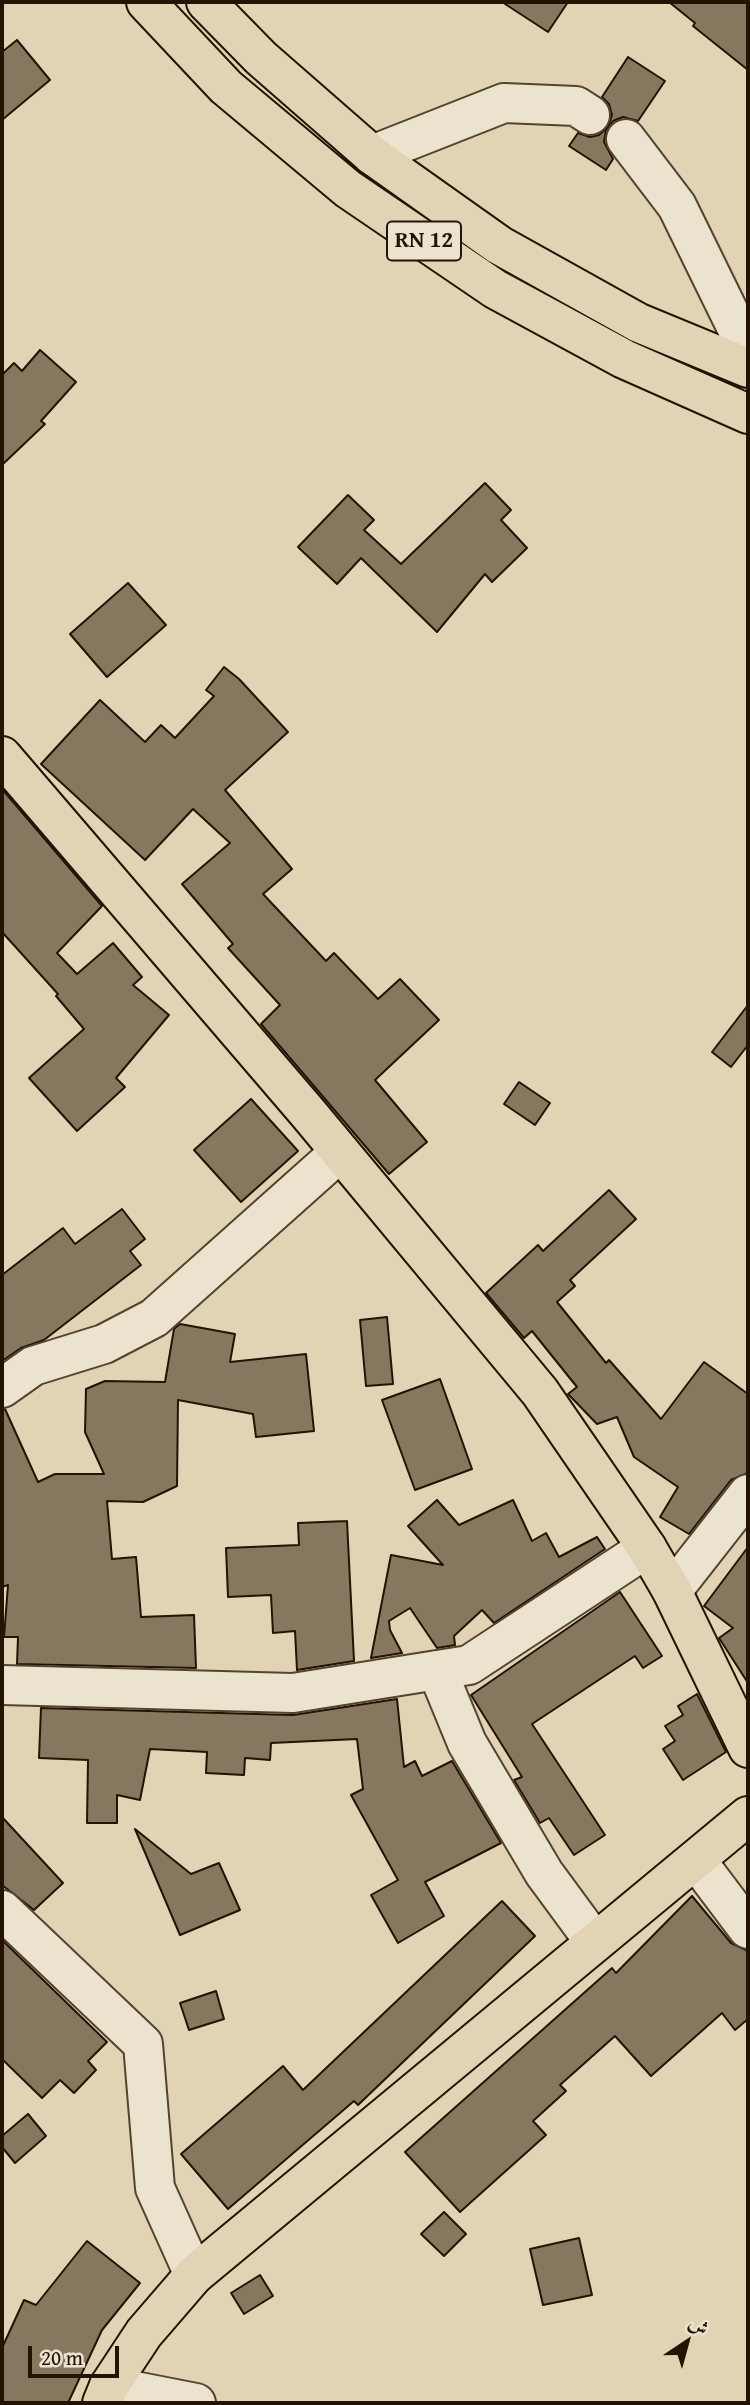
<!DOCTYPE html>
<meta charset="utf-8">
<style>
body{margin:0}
#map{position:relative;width:750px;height:2405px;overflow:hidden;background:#e1d4b4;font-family:"Gentium Book Plus",Amiri,serif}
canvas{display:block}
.frame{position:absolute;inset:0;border:4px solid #221401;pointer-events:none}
.north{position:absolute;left:652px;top:2307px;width:70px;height:70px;-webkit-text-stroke:5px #ece3ce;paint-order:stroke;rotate:36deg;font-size:19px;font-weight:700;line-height:28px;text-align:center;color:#221401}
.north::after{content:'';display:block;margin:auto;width:24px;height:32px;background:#221401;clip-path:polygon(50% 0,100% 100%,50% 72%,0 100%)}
.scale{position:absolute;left:28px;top:2346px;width:91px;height:32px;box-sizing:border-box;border:4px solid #221401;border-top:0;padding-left:9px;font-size:21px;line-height:24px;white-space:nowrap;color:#221401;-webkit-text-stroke:5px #ece3ce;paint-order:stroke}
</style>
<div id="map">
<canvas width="750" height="2405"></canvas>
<div class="frame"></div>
<div class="north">ش</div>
<div class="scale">20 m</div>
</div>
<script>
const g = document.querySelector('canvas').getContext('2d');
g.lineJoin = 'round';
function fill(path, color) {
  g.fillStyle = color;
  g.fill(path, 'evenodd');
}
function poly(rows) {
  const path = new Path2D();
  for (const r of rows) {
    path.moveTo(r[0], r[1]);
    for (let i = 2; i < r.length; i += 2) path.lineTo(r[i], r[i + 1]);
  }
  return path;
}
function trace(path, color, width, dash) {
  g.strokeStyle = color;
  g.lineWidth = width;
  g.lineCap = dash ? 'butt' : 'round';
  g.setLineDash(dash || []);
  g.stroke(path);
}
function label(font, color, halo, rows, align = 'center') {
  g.font = font + ' "Gentium Book Plus",serif';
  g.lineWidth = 5;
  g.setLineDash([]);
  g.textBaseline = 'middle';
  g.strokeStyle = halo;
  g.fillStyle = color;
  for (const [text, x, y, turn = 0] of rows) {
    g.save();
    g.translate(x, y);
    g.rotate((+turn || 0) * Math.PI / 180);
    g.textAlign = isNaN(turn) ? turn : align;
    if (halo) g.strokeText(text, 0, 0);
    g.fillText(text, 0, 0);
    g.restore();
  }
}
const building = poly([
 [502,2,568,2,548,32,502,2],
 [669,2,748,2,748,70,693,26,695,23,669,2],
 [17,40,50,80,2,120,2,52,17,40],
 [628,57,665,81,638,121,623,117,613,121,606,130,604,142,613,159,606,170,569,146,578,133,590,137,599,135,608,127,612,115,609,104,602,97,628,57],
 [40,350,76,382,41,421,45,424,2,465,2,375,14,363,22,371,40,350],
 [485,483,511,510,501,520,527,548,492,582,485,574,437,632,361,558,337,584,298,547,348,495,374,520,364,530,401,564,485,483],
 [128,583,166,625,107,677,70,634,128,583],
 [224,667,239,679,288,732,225,790,292,869,263,894,326,961,334,953,378,999,400,979,439,1020,375,1080,427,1142,389,1174,261,1024,280,1005,228,948,233,944,182,884,230,843,193,809,145,860,41,764,100,700,145,742,161,725,175,738,214,696,206,690,224,667],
 [2,789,102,906,57,953,77,974,113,943,142,977,133,985,169,1015,116,1078,125,1087,77,1131,29,1078,84,1029,56,996,58,994,2,932,2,789],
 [748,1005,748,1045,731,1067,712,1052,748,1005],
 [519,1082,550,1103,535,1125,504,1104,519,1082],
 [251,1099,298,1151,241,1202,194,1150,251,1099],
 [609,1190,636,1219,570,1280,575,1286,557,1302,606,1363,609,1360,661,1419,704,1362,748,1394,748,1473,731,1480,689,1534,660,1517,678,1487,634,1457,617,1417,597,1424,568,1394,577,1387,532,1331,524,1338,486,1293,538,1245,543,1251,609,1190],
 [122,1209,145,1239,130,1251,141,1265,44,1340,21,1348,2,1361,2,1275,63,1228,75,1244,122,1209],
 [387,1317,393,1384,366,1386,360,1320,387,1317],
 [180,1324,235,1334,230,1362,306,1354,314,1431,256,1437,253,1414,178,1400,177,1486,143,1502,107,1501,112,1559,136,1557,141,1617,194,1615,196,1668,17,1664,18,1637,4,1637,8,1585,2,1587,2,1409,5,1409,38,1482,55,1474,104,1474,85,1432,86,1389,105,1381,165,1382,174,1329,180,1324],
 [440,1379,472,1469,415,1490,382,1400,440,1379],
 [437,1500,459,1525,513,1500,532,1541,546,1533,559,1557,597,1537,605,1549,494,1623,482,1610,454,1636,455,1645,437,1648,410,1608,389,1621,390,1630,402,1653,371,1658,391,1555,443,1565,408,1526,437,1500],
 [347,1521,354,1661,297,1670,295,1631,273,1633,271,1595,228,1597,226,1548,299,1545,298,1523,347,1521],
 [748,1547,748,1683,719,1638,733,1628,704,1606,748,1547],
 [620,1592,662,1656,643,1668,635,1656,532,1724,605,1835,574,1855,549,1818,540,1823,514,1780,522,1777,471,1695,620,1592],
 [697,1694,726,1752,683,1780,663,1749,675,1741,665,1726,683,1715,678,1706,697,1694],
 [397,1699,404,1767,415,1761,422,1776,452,1761,501,1843,425,1882,444,1916,398,1943,371,1895,398,1880,351,1795,363,1789,357,1739,271,1743,270,1760,245,1758,244,1775,206,1773,207,1752,150,1749,140,1800,117,1795,117,1823,87,1823,88,1760,39,1758,41,1708,293,1715,397,1699],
 [2,1817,63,1883,34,1910,2,1885,2,1817],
 [135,1829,191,1874,219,1863,240,1910,180,1935,135,1829],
 [692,1896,731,1943,748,1951,748,2019,735,2030,722,2013,651,2076,615,2036,560,2085,566,2091,533,2121,546,2135,460,2212,405,2152,612,1968,616,1973,692,1896],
 [502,1901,535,1936,358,2105,354,2101,228,2209,181,2154,283,2066,303,2090,502,1901],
 [2,1940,107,2042,88,2061,96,2070,74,2093,60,2080,42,2098,2,2059,2,1940],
 [216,1991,224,2019,189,2030,180,2003,216,1991],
 [28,2114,46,2136,15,2163,2,2147,2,2136,28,2114],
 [444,2212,466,2234,444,2256,421,2234,444,2212],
 [579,2238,592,2295,543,2305,530,2249,579,2238],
 [87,2241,140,2283,102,2330,68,2403,2,2403,2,2348,24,2300,36,2305,87,2241],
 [260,2275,273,2296,244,2314,231,2293,260,2275]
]);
fill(building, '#85785e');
trace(building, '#221401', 2);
const minor = poly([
 [626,139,677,206,748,351],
 [372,155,504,103,576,106,590,115],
 [2,1388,33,1366,104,1344,154,1318,340,1152],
 [672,1591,748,1494],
 [437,1670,467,1743,544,1873,594,1941],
 [2,1685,293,1693,469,1665,647,1548],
 [696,1860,748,1929],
 [2,1910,143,2044,155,2188,194,2275],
 [109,2386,196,2403]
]);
const major = poly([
 [2,756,308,1113,540,1392,647,1548,672,1591,748,1748],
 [102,2403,109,2386,144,2333,194,2275,748,1816]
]);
const highway = poly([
 [146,2,226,87,348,189,495,289,624,359,748,414],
 [206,2,261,58,372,155,499,245,639,323,748,368]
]);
trace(minor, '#52442e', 42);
trace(major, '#221401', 42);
trace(highway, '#221401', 42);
trace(minor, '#ece3ce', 38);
trace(major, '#e1d4b4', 38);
trace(highway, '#e1d4b4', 38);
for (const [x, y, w] of [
 [424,241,74]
]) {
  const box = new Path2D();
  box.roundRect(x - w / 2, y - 19.5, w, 39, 5);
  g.fillStyle = '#ece3ce';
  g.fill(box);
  trace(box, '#221401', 2);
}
label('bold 23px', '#221401', null, [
 ["RN 12",424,241]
]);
</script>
